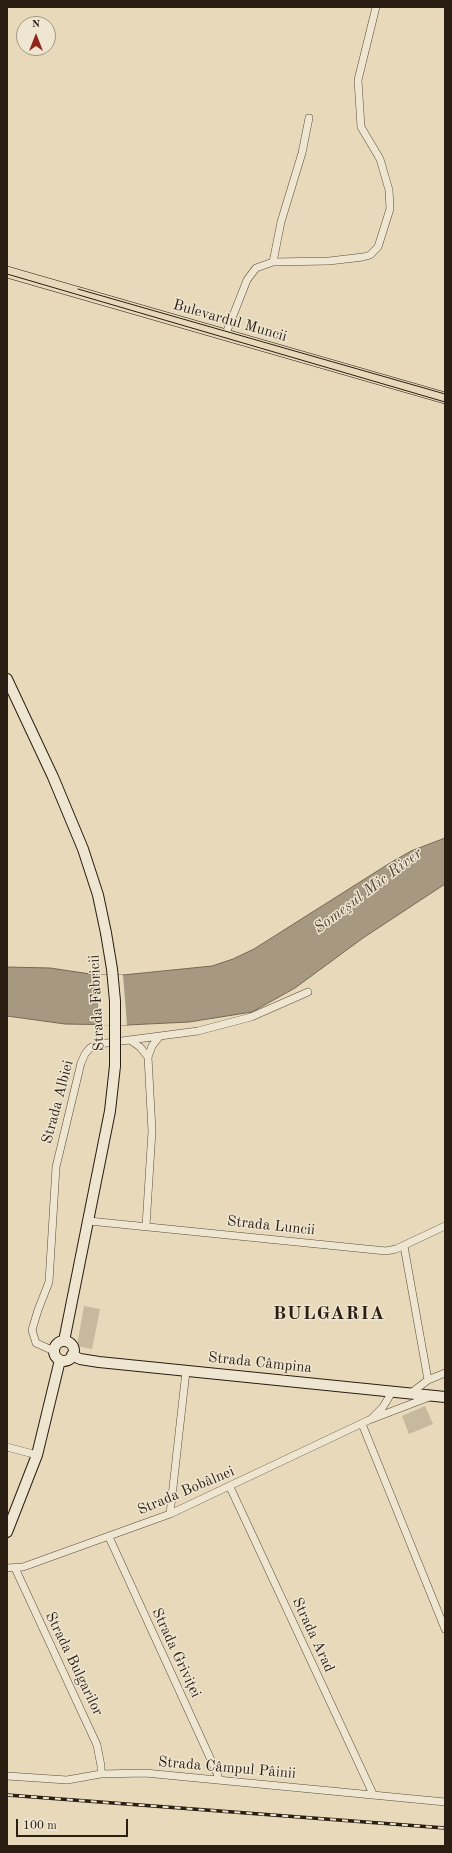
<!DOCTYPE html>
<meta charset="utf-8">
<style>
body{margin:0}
#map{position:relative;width:452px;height:1853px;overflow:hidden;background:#e7d9ba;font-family:"Old Standard TT",serif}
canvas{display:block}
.frame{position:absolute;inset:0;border:8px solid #2a1d12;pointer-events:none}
.north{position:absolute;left:16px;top:16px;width:40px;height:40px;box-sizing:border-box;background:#efe6d2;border:1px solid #a09685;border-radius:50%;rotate:0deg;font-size:11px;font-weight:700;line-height:16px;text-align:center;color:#2a1d12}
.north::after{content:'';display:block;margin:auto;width:14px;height:18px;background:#8f2418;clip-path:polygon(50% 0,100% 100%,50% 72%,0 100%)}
.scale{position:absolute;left:16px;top:1819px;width:112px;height:18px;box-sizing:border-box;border:2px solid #2a1d12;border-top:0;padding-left:5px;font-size:12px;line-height:14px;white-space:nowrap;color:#2a1d12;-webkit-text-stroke:3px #efe6d2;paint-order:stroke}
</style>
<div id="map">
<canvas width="452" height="1853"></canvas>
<div class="frame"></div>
<div class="north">N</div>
<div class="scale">100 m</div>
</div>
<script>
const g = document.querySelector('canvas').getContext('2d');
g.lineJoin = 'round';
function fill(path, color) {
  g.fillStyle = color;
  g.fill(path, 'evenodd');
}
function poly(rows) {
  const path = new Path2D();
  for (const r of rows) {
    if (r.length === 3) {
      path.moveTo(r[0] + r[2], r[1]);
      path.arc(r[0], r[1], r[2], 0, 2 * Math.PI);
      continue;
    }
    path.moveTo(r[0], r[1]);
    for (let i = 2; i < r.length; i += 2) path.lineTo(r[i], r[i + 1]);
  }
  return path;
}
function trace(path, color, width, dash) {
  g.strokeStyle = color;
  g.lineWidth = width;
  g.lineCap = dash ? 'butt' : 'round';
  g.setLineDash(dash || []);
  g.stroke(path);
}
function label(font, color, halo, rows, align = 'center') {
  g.font = font + ' "Old Standard TT",serif';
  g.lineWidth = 3;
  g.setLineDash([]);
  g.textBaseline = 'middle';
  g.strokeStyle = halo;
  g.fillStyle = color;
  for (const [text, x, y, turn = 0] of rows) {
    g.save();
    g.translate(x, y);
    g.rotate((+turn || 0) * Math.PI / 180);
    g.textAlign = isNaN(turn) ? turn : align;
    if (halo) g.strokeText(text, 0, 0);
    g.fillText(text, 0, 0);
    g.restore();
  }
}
fill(poly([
 [84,1306,100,1309,92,1349,77,1346],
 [425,1406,433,1424,409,1434,402,1416]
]), '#c7b99d');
const water = poly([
 [445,838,445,884,363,938,295,988,252,1012,189,1022,127,1025,65,1024,7,1016,7,967,50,968,97,975,123,975,212,966,233,959,254,949,390,863,411,851,445,838]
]);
fill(water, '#a79981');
trace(water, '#756755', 1);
fill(poly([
 [97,975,123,975,127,1025,99,1025]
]), '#e7d9ba');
const street = poly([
 [273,262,281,222,302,153,309,118],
 [225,336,247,280,256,268,273,262,329,261,363,257,370,255,378,247,390,209,389,190,380,159,361,127,358,80,376,7],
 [130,1040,140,1047,148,1057],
 [89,1221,386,1251,396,1249,445,1226],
 [146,1226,152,1131,148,1057,152,1046,159,1037],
 [404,1246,428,1380],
 [54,1351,36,1343,32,1330,38,1310,49,1282,56,1167,81,1063,85,1054,90,1048,99,1044,198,1031,251,1017,308,992],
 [411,1393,428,1380,445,1373],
 [371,1419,383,1407,392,1392],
 [362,1424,445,1629],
 [7,1447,37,1455],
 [230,1487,373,1794],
 [170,1514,186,1371],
 [109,1537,217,1773,219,1780],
 [7,1568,23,1567,170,1514,369,1420,432,1396],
 [15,1568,97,1745,101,1766,101,1774],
 [7,1776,67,1780,101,1774,145,1773,445,1802]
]);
const secondary = poly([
 [7,679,53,777,83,849,98,895,106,933],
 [64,1341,110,1111,115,1066],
 [64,1351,10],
 [72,1355,80,1359,99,1362,445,1397],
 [7,1532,37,1455,60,1360]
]);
const primary = poly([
 [7,272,445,398]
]);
trace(street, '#594c3c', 8);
trace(secondary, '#2a1d12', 12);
trace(primary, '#2a1d12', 12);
trace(street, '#efe6d2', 7);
trace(secondary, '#efe6d2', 10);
trace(primary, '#e7d9ba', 11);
trace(poly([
 [7,274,445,402],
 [78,289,445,394]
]), '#2a1d12', 1);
const rail = poly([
 [7,1795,445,1828]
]);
trace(rail, '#2a1d12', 3.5);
trace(rail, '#efe6d2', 2, [6]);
const secondaryBridge = poly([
 [106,933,112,969,115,1001,115,1066]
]);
trace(secondaryBridge, '#2a1d12', 12, []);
trace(secondaryBridge, '#efe6d2', 10);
label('15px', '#2a1d12', '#efe6d2', [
 ["Bulevardul Muncii",230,321,16],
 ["Strada Fabricii",97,1003,-93],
 ["Strada Albiei",58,1102,-75],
 ["Strada Luncii",271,1226,6],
 ["Strada Câmpina",260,1363,6],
 ["Strada Bobâlnei",186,1491,-23],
 ["Strada Arad",313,1635,65],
 ["Strada Griviței",176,1653,65],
 ["Strada Bulgarilor",74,1664,64],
 ["Strada Câmpul Pâinii",227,1768,5]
]);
label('italic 16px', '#564839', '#efe6d2', [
 ["Someşul Mic River",368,891,-37]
]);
g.letterSpacing = '1px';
label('bold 19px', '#2a1d12', '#efe6d2', [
 ["BULGARIA",329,1314]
]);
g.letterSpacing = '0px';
</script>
